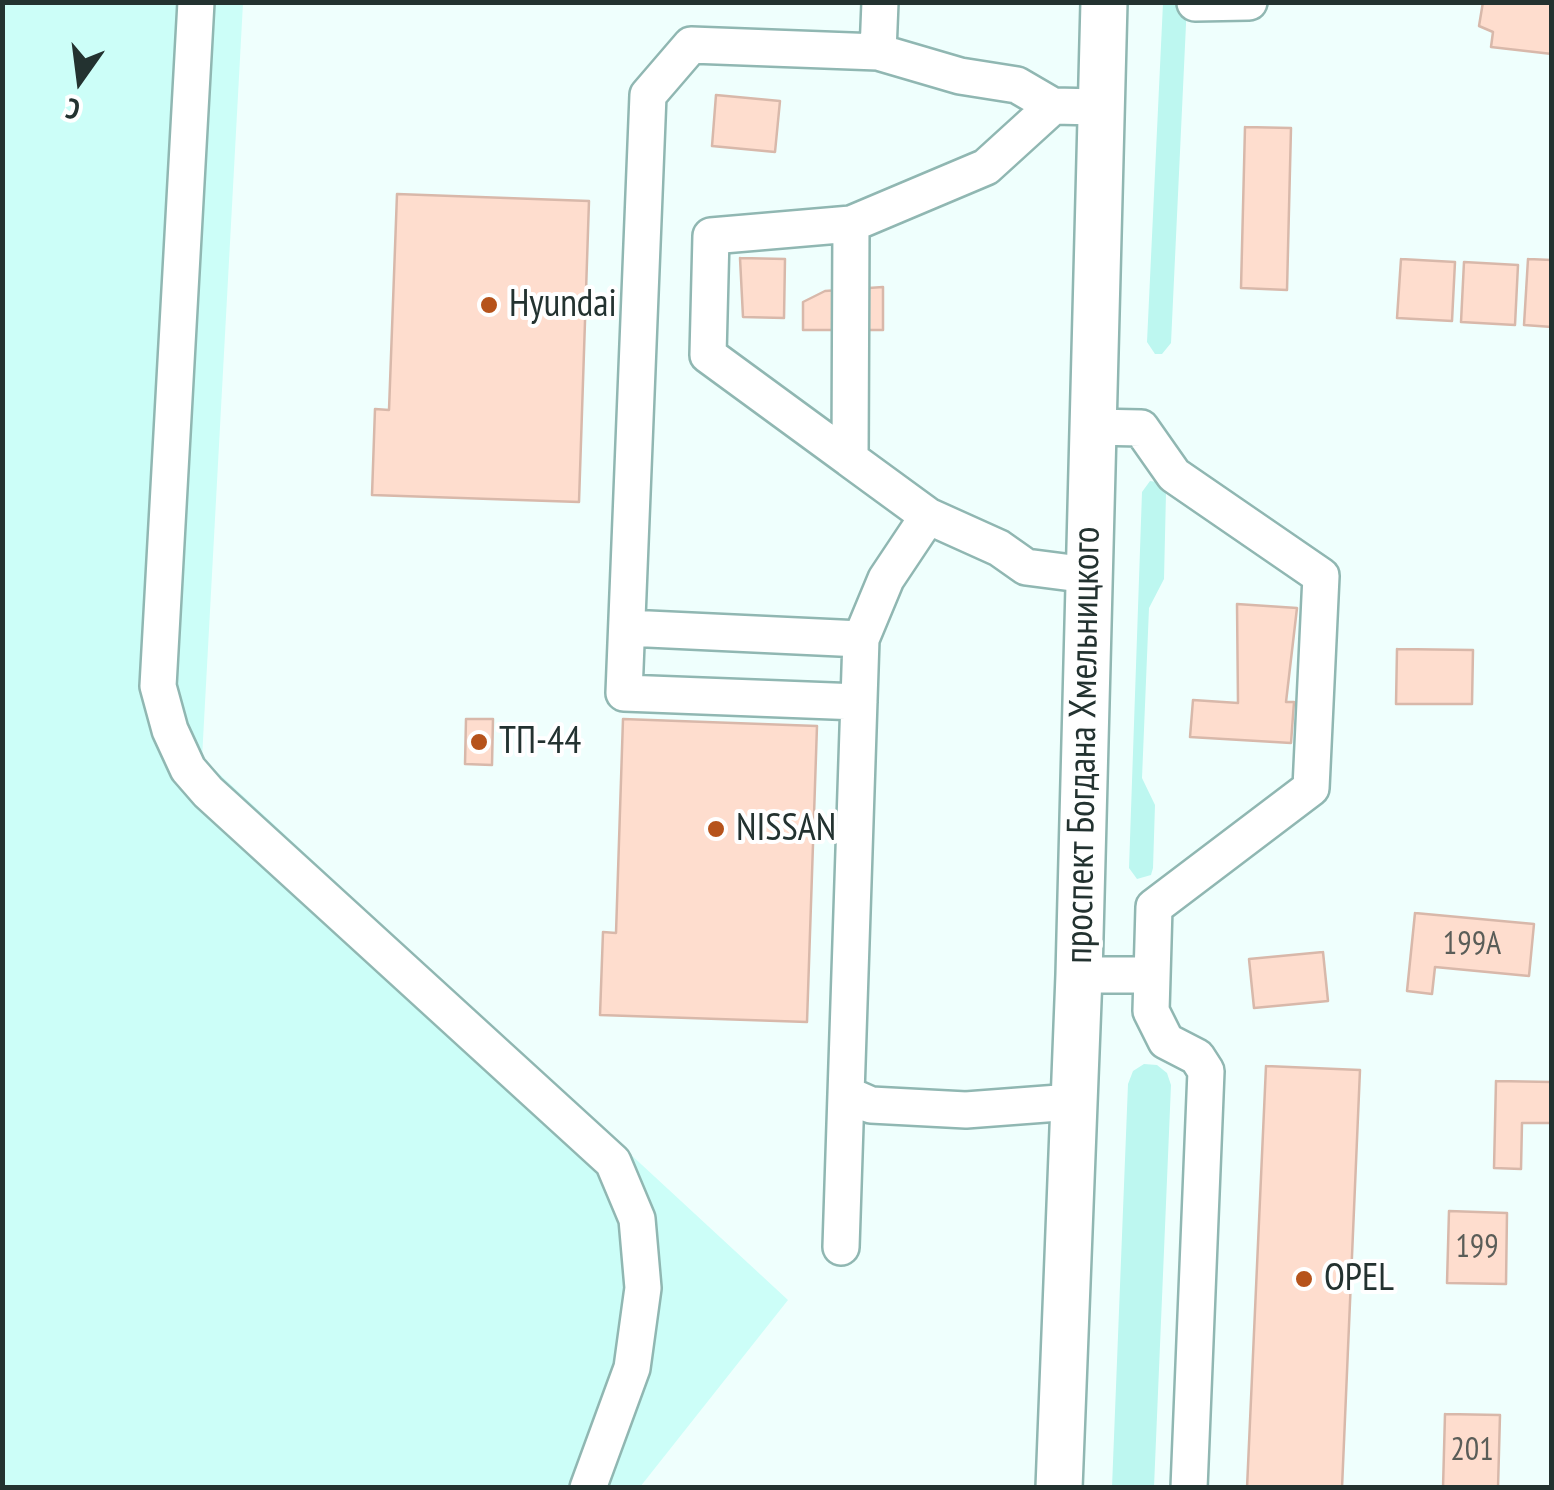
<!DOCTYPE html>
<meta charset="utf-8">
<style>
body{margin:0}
#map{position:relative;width:1554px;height:1490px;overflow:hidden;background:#effffd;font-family:"PT Sans Narrow",sans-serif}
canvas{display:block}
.frame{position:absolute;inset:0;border:5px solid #233230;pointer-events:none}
.north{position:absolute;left:30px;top:30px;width:100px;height:100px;-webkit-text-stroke:8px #fff;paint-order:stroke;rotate:194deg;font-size:28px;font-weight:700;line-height:40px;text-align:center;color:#233230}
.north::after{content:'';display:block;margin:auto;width:35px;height:45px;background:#233230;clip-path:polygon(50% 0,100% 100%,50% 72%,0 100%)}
</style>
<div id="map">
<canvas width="1554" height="1490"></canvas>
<div class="frame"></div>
<div class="north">С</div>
</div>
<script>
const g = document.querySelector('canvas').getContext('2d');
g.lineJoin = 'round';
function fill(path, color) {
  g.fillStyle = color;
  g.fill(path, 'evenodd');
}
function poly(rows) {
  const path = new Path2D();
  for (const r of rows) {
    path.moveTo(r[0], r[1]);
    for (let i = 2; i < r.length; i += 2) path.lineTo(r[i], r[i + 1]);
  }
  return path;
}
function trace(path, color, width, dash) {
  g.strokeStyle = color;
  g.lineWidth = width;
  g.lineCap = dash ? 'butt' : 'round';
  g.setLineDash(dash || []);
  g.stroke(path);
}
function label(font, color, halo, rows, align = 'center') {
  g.font = font + ' "PT Sans Narrow",sans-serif';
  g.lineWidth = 8;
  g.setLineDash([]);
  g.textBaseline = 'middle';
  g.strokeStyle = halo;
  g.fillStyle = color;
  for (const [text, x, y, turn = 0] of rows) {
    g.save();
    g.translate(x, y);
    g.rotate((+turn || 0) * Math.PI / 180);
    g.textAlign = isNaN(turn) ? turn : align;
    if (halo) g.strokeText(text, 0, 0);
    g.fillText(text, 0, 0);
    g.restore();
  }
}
fill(poly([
 [3,3,243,3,202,758,788,1300,640,1487,3,1488]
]), '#ccfef8');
fill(poly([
 [1163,3,1187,3,1171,343,1162,354,1155,354,1147,342],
 [1150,481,1157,482,1166,493,1164,579,1149,608,1142,778,1155,805,1153,868,1151,875,1137,879,1129,868,1142,492],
 [1144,1064,1157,1065,1167,1073,1171,1085,1154,1487,1112,1487,1128,1084,1133,1071]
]), '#bdf7f0');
const building = poly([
 [1552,2,1552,54,1491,47,1493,32,1479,26,1483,2,1552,2],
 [716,95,780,101,775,152,712,146,716,95],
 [1245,127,1291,128,1287,290,1241,288,1245,127],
 [397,194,589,201,579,502,372,495,375,409,389,410,397,194],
 [740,258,785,259,784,318,743,317,740,258],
 [1401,259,1455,262,1452,321,1397,318,1401,259],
 [1528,259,1552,260,1552,327,1524,325,1528,259],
 [1464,262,1518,265,1515,325,1461,322,1464,262],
 [883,287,883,330,803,330,803,302,825,291,883,287],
 [1237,604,1297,608,1286,702,1294,702,1291,743,1190,737,1193,700,1238,703,1237,604],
 [1397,649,1473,650,1472,704,1396,704,1397,649],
 [466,719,493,719,492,765,465,764,466,719],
 [623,719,817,726,807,1022,600,1015,603,932,616,933,623,719],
 [1415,913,1534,924,1529,976,1435,967,1432,994,1407,991,1415,913],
 [1323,952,1328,1001,1254,1008,1249,959,1323,952],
 [1266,1066,1360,1070,1342,1488,1247,1488,1266,1066],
 [1496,1081,1552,1082,1552,1123,1522,1123,1521,1169,1494,1168,1496,1081],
 [1449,1211,1507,1213,1506,1284,1447,1283,1449,1211],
 [1445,1414,1500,1415,1498,1488,1443,1488,1445,1414]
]);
fill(building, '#feddce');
trace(building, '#d8b8aa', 2.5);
const minor = poly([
 [196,2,158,686,170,730,188,769,208,792,613,1162,637,1219,643,1288,632,1368,588,1488],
 [1195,3,1249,2],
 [878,52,880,2],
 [851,224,850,459,928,516],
 [1093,427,1141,428,1174,475,1321,576,1311,788,1154,907,1151,1011,1166,1041,1197,1057,1206,1071,1189,1488],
 [850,459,708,355,711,236,851,224,986,167,1053,106],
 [627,628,861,639],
 [859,702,624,693,648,95,691,45,878,52,960,76,1017,85,1053,106,1099,107],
 [1079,975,1151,975],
 [1072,1102,966,1110,871,1105,846,1094,861,639,886,579,928,516,999,548,1026,567,1088,575],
 [841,1247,846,1094]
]);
const major = poly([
 [1059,1488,1079,975,1104,2]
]);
trace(minor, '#90b7b2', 40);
trace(major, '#90b7b2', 50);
trace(minor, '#fff', 35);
trace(major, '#fff', 45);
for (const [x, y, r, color] of [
 [489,305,10,"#b6531b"],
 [479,742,10,"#b6531b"],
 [716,829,10,"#b6531b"],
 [1304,1279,10,"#b6531b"]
]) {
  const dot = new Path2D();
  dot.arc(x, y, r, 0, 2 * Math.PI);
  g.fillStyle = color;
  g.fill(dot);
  trace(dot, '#fff', 4);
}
label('32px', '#5a5d58', null, [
 ["199А",1472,945],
 ["199",1477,1248],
 ["201",1472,1451]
]);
label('38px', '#233230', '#fff', [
 ["Hyundai",509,305],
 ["ТП-44",499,742],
 ["NISSAN",736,829],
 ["OPEL",1324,1279]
], 'left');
label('38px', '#233230', '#fff', [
 ["проспект Богдана Хмельницкого",1084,745,-89]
]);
</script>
